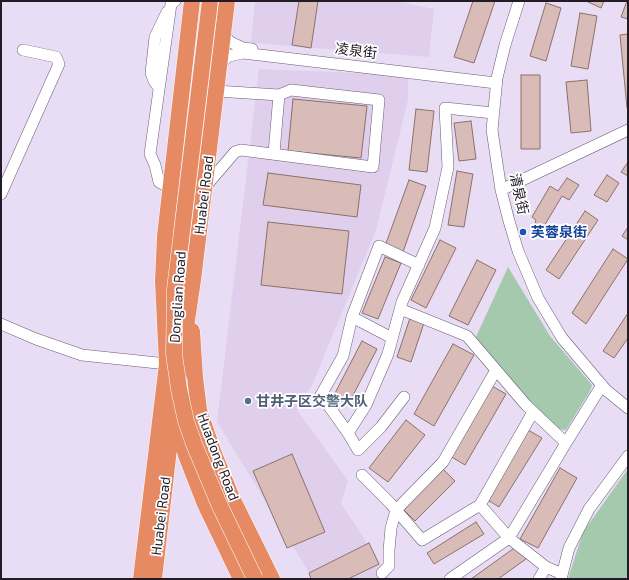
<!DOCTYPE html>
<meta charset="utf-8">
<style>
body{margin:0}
#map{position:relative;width:629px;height:580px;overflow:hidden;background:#e9ddf5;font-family:"Exo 2",sans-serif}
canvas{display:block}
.frame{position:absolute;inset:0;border:2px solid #211c25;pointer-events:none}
</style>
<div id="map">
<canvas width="629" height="580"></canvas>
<div class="frame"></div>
</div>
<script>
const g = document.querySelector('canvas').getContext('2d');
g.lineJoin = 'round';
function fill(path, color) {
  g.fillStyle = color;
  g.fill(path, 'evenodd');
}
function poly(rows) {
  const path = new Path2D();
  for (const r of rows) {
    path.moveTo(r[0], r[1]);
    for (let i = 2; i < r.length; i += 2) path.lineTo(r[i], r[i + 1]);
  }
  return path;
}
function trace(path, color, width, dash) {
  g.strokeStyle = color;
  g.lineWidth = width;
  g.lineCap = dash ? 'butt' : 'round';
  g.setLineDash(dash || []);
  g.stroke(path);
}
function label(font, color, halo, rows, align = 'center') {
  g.font = font + ' "Exo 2","Noto Sans SC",sans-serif';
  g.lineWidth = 3.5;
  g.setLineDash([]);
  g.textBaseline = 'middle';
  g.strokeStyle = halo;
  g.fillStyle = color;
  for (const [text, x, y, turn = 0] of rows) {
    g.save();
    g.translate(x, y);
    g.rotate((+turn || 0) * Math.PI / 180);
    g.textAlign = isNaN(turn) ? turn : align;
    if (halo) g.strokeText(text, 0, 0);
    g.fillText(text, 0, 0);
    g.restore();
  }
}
fill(poly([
 [255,1,395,1,434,9,429,57,251,43],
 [259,69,408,75,408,100,376,230,313,383,297,410,348,481,341,503,390,579,313,579,217,422]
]), '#dfcfed');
fill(poly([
 [508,267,550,336,592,385,590,391,566,430,556,429,523,396,475,339],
 [628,469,628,579,568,579,583,532]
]), '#a4c9ac');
const building = poly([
 [299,1,318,1,311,48,292,45,299,1],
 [473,1,495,1,474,63,454,57,473,1],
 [586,1,604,1,601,8,586,1],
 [627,1,628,1,628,19,621,17,627,1],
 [546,3,561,8,546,61,530,56,546,3],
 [580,13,597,16,588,69,571,66,580,13],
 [628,34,628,107,627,108,620,35,628,34],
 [521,75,540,75,540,149,521,149,521,75],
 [587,80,591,131,571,133,566,82,587,80],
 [293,99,367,106,361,158,288,151,293,99],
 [416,109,434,111,427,172,409,170,416,109],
 [471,121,476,159,459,161,454,123,471,121],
 [628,162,628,176,621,172,628,162],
 [457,171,473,174,464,227,448,225,457,171],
 [268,173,361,185,357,217,263,205,268,173],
 [607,175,619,183,607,202,594,195,607,175],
 [567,178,579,185,569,200,562,196,543,228,535,223,536,220,532,217,550,186,558,191,567,178],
 [409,180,426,186,403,252,385,246,409,180],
 [585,211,598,220,559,279,546,270,585,211],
 [268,222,349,231,342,294,261,285,268,222],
 [628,227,628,240,622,236,628,227],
 [440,240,456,248,426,308,411,300,440,240],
 [613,249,628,259,586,324,572,313,613,249],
 [385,257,401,263,378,319,362,313,385,257],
 [477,260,496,270,468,325,449,316,477,260],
 [628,313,628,338,614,358,603,351,628,313],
 [410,318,424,323,411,362,397,357,410,318],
 [362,341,377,349,348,405,333,397,362,341],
 [453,344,474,355,434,426,414,414,453,344],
 [490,385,506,394,465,465,450,456,490,385],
 [406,420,425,435,388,482,369,468,406,420],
 [528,430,542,438,499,507,486,499,528,430],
 [292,454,325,532,287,548,253,471,292,454],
 [560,468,577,478,538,548,520,539,560,468],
 [443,469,455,481,415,521,403,509,443,469],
 [476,522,484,534,434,564,427,553,476,522],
 [369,543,379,564,348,579,311,579,309,573,369,543],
 [517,546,526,559,498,579,471,579,517,546]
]);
fill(building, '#d9bcb7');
trace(building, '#8b716c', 1);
const minor = poly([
 [519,1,505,45,497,78,492,130,501,190,509,221,518,251,538,298,562,338,606,390,628,408],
 [223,31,226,37,230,42,243,48,252,49],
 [219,67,223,61,229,56,243,53,496,83],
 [159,88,154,81,151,73,155,37,167,12],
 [216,91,279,95,274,153],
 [205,187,235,152,241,150,373,167,379,100,291,90,279,95],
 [170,188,159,182,155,165,150,154,171,4,175,1],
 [501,190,628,130],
 [1,194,59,64,56,57,23,50],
 [400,309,467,336,526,405,566,443],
 [352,317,392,338],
 [1,324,36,339,82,355,167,364],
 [404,397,381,427,358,450,348,433,321,395,343,356,352,317,379,246,419,265],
 [348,433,366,405,388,354,402,302,435,228,448,167,445,108,493,113],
 [362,475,390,503,422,540,480,505,533,412],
 [480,505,509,538,546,567,562,574],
 [382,573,389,566,389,550,391,528,396,510,443,462,496,370],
 [450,579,509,538,566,443,602,385],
 [539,579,546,567],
 [561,579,569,548,589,509,628,456]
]);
const highway = poly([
 [192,331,195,377,199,410,214,454,232,498,272,579],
 [175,419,186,455,205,504,241,579],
 [141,579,167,364,163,281,165,236,192,1],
 [154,579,173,414,193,280,227,1]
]);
trace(minor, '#675d71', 12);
trace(highway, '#fff', 17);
trace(minor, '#fff', 11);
trace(highway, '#e68a63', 16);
const highwayBridge = poly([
 [210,1,175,289,174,354,179,389,186,421,194,444,219,504,255,579]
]);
trace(highwayBridge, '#fff', 17, []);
trace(highwayBridge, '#e68a63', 16);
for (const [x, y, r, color] of [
 [523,232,4,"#1a4fb4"],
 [248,401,4,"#5c6f8a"]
]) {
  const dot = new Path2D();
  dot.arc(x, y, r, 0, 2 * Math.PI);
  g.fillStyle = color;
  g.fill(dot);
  trace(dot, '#fff', 1.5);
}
label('14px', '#211c25', '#fff', [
 ["凌泉街",356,51,7],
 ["清泉街",519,194,78],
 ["Huabei Road",204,195,-83],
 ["Donglian Road",178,297,-86],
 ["Huadong Road",218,457,69],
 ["Huabei Road",161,516,-83]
]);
label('bold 14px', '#164399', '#fff', [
 ["芙蓉泉街",531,232]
], 'left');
label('bold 14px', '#4e5e75', '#fff', [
 ["甘井子区交警大队",256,401]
], 'left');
</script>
